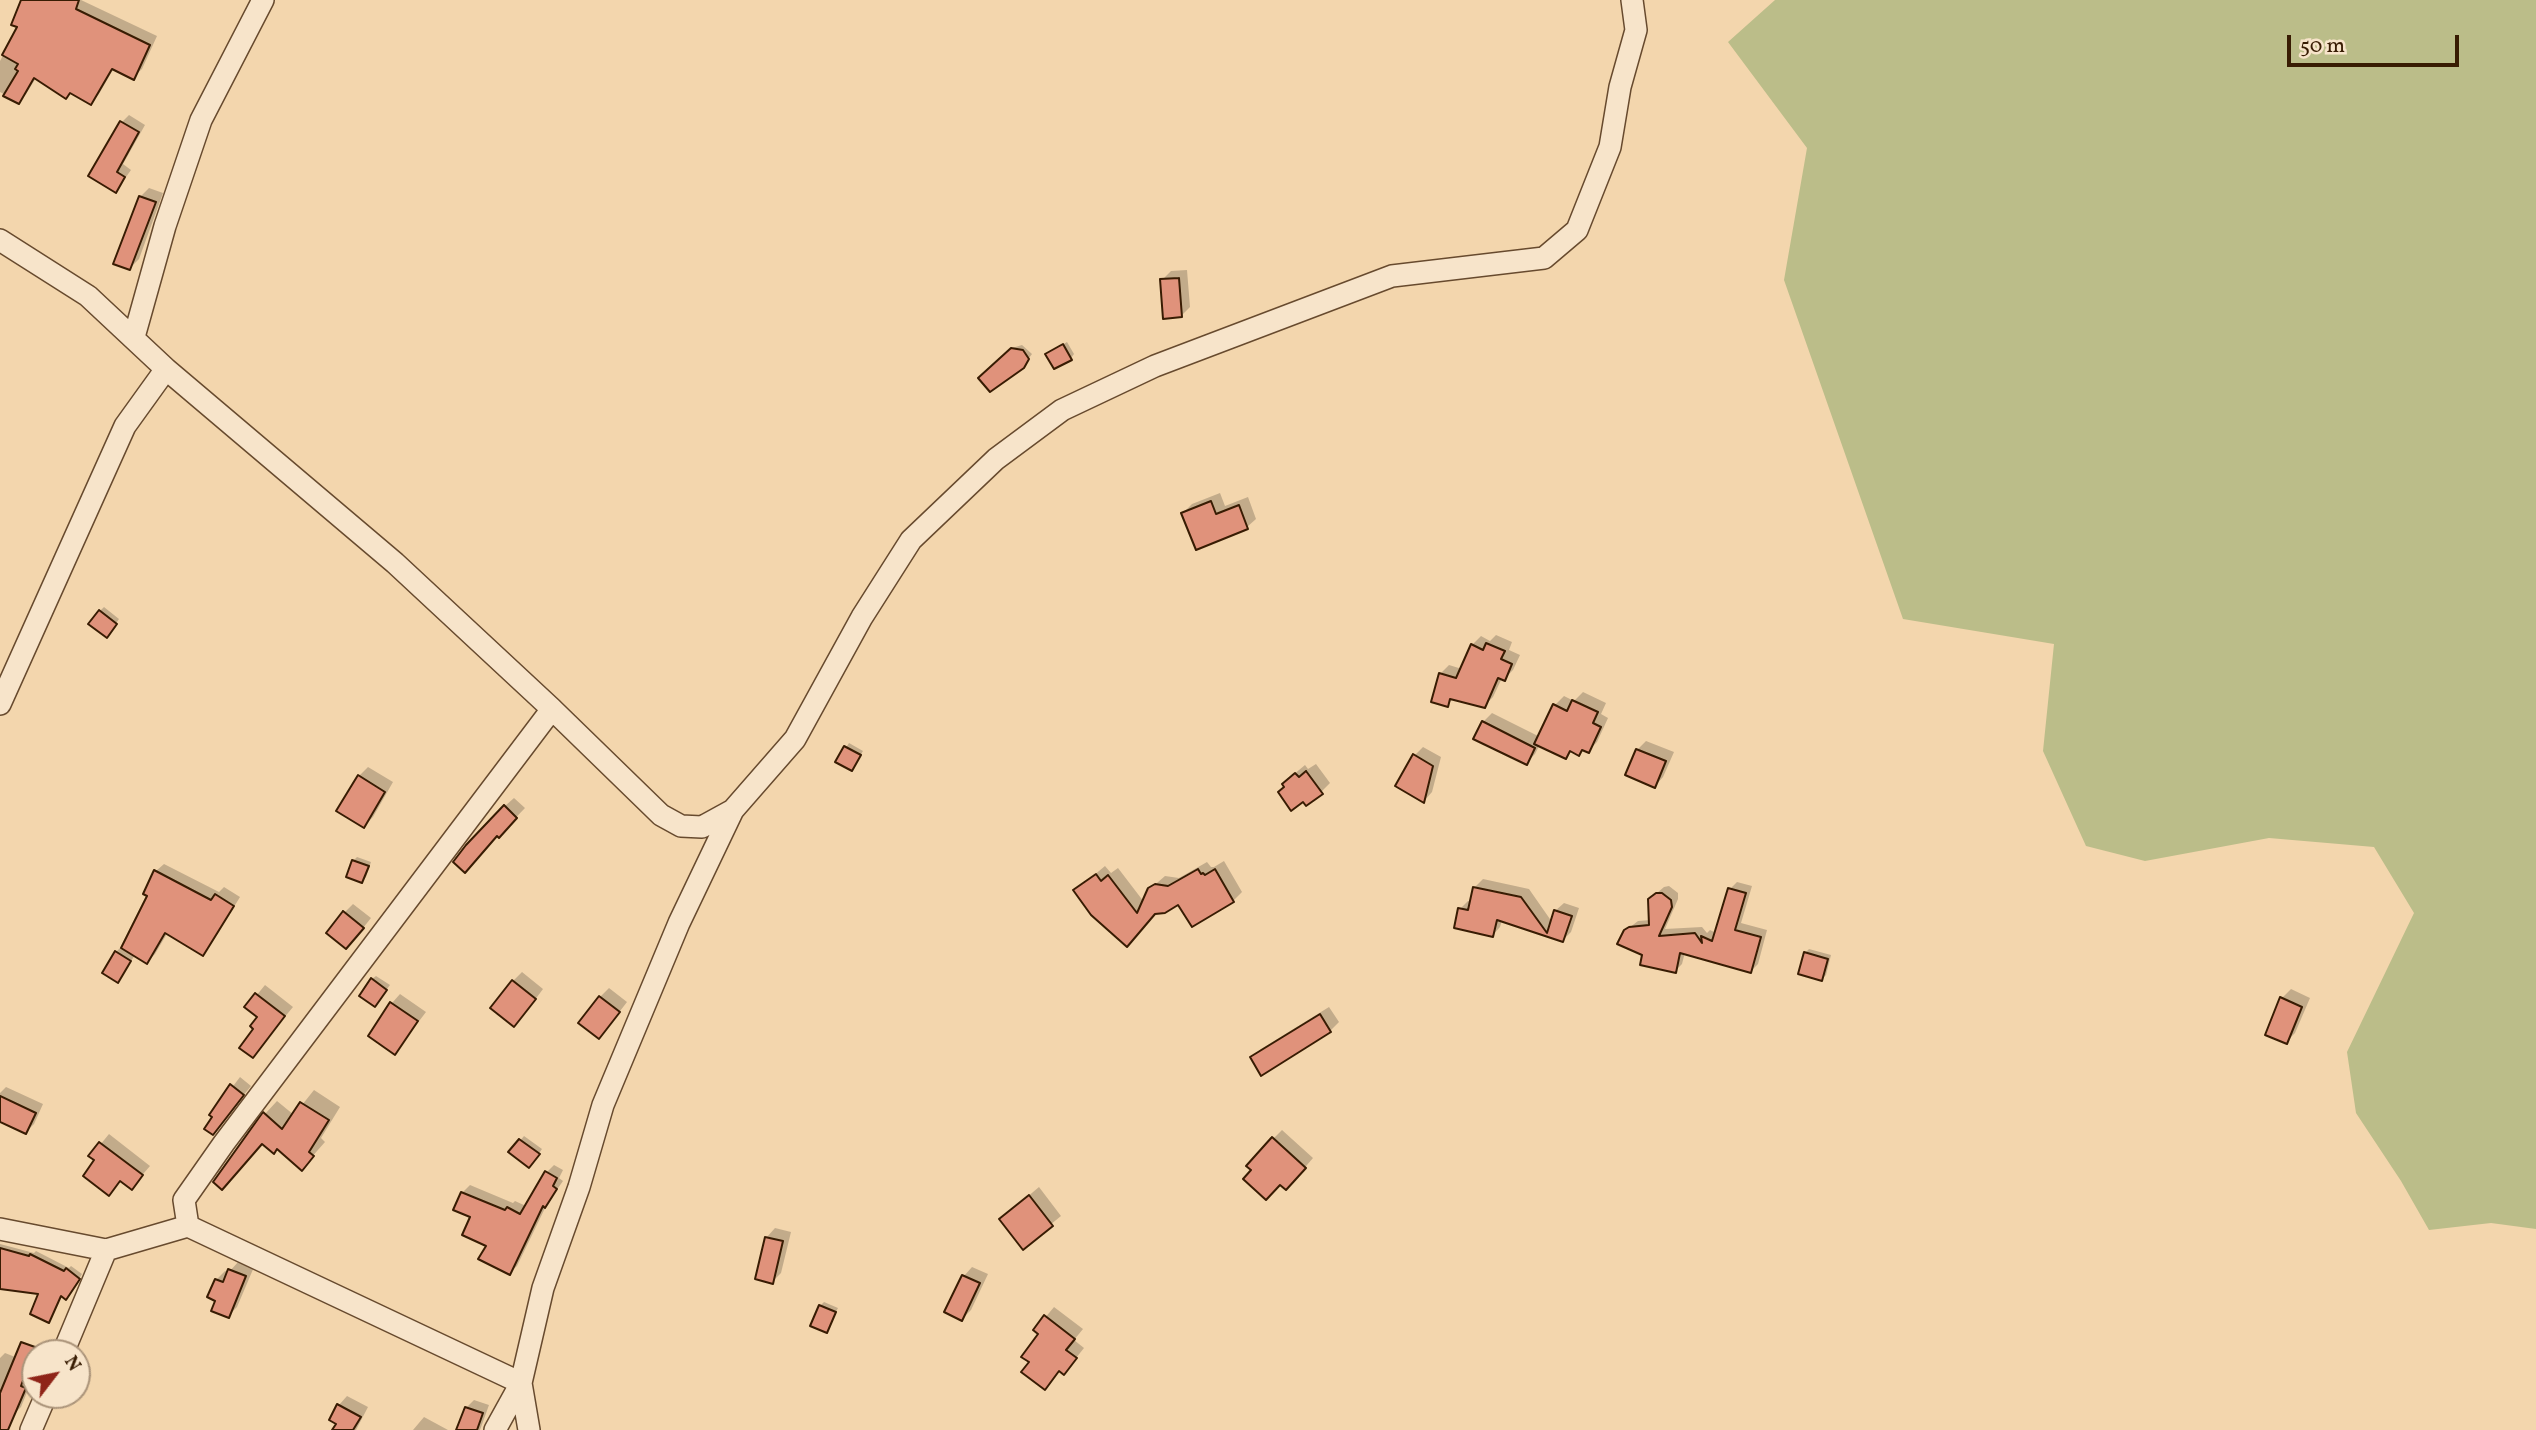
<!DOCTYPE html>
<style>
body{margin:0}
#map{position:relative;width:2536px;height:1430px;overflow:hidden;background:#f3d6ad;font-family:Vollkorn,serif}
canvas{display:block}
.north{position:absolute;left:21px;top:1339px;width:70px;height:70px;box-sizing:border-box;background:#f7e4ca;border:2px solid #ab947a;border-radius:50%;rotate:58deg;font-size:19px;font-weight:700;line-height:28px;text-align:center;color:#381c03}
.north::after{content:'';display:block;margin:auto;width:24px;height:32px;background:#8f2418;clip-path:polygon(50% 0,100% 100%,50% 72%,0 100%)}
.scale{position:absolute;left:2287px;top:35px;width:172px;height:32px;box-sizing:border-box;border:4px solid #381c03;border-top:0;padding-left:9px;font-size:21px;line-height:24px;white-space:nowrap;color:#381c03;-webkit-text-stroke:5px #f7e4ca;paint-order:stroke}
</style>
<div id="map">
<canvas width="2536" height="1430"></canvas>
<div class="north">N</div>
<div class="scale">50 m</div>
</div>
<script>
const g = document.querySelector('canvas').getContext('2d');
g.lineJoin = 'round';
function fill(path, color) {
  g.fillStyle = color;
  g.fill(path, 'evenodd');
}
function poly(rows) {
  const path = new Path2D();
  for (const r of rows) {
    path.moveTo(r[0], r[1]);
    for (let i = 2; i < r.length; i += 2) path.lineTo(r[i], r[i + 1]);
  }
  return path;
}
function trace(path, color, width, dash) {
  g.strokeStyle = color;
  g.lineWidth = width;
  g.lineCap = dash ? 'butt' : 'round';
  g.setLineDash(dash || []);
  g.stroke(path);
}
fill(poly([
 [1775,0,2536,0,2536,1229,2491,1223,2429,1230,2401,1181,2356,1113,2347,1052,2414,913,2374,847,2269,838,2145,861,2086,846,2043,751,2054,644,1903,619,1784,280,1807,148,1728,42]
]), '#bbbd89');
fill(poly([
 [44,0,81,0,157,36,142,69,133,77,114,68,99,94,91,103,71,91,36,78,26,94,18,102,0,92,0,61,19,26],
 [129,115,145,125,123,164,131,170,116,191,90,175,122,122],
 [149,188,163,193,139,259,130,268,140,197],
 [1187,270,1190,307,1181,316,1162,280,1171,271],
 [1067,342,1074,354,1071,358,1052,351],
 [1022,345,1032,354,1023,366,1012,348],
 [1220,493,1225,506,1248,497,1256,519,1247,527,1183,513,1192,504],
 [104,607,119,619,110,632,100,611],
 [1496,635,1512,642,1509,650,1520,655,1513,670,1504,679,1502,678,1493,697,1484,706,1454,698,1447,705,1440,674,1449,665,1462,669,1472,645,1481,636,1490,641],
 [1583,692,1606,703,1601,714,1608,718,1597,742,1588,751,1584,749,1579,753,1573,750,1566,757,1540,744,1535,754,1526,763,1483,722,1492,713,1540,737,1555,705,1564,696,1574,701],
 [1646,741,1674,752,1663,777,1655,786,1637,750],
 [849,743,863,751,852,769,838,761],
 [1423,747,1441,757,1432,792,1424,801,1414,756],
 [1316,764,1330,783,1321,792,1286,786,1293,775,1305,765,1308,769],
 [368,767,393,782,373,817,364,826,359,776],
 [514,798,525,808,499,835,505,806],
 [357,857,371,862,366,877,362,881,353,861],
 [1224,861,1242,892,1233,901,1179,902,1156,912,1127,945,1075,891,1105,866,1111,873,1118,868,1144,902,1150,889,1165,876,1179,878,1207,862,1211,867,1214,867],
 [164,864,219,892,224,887,240,897,210,946,203,954,168,932,155,954,147,962,135,955,118,981,104,972,116,952,120,948,123,949,150,895,156,871],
 [1483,879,1529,889,1552,922,1555,911,1564,903,1579,908,1571,932,1563,940,1502,920,1500,927,1492,936,1460,909,1468,901,1472,902,1475,887],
 [1737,882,1752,886,1741,923,1767,930,1758,964,1751,971,1685,952,1682,964,1675,971,1644,954,1625,931,1638,921,1651,920,1650,899,1664,887,1669,886,1678,893,1678,899,1665,929,1702,927,1707,933,1710,930,1716,933,1730,889],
 [353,904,371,918,355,938,344,913],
 [1809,949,1831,955,1826,975,1822,979,1805,953],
 [522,972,543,989,523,1016,513,981],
 [376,976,390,985,375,1005,372,979],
 [265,985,293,1007,253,1055,255,1028,259,1017,247,1007],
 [609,988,627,1002,607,1028,600,997],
 [2291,989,2310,998,2295,1033,2286,1042,2282,998],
 [400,994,426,1012,395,1053,392,1003],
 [1329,1007,1339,1022,1330,1031,1252,1058,1261,1049],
 [240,1077,251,1086,213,1133,215,1117,212,1114],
 [6,1087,43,1104,34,1124,26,1132,0,1117,0,1093],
 [314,1090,340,1107,321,1138,325,1142,302,1168,278,1147,263,1142,215,1182,265,1114,277,1101,294,1115],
 [1282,1130,1313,1158,1295,1179,1280,1183,1273,1139],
 [109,1134,150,1166,132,1187,122,1180,109,1193,97,1160,91,1156],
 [524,1136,542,1149,533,1162,511,1152],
 [554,1165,563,1170,559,1178,563,1181,547,1204,517,1266,509,1273,489,1245,462,1193,470,1185,513,1203,515,1201,526,1206,546,1173],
 [1039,1187,1061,1216,1023,1247,1001,1219],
 [775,1228,791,1232,781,1273,772,1282,767,1237],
 [0,1244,34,1253,36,1251,69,1268,71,1266,82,1274,70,1294,66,1298,62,1295,49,1321,40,1292,0,1287],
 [239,1261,254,1267,237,1307,228,1316,217,1300,216,1280,225,1271,229,1272],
 [972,1267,988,1274,971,1310,962,1319,946,1311,964,1276],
 [824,1302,838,1308,826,1331,820,1306],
 [1054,1307,1083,1329,1074,1340,1084,1348,1064,1373,1060,1370,1045,1388,1041,1334,1035,1330],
 [5,1353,33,1364,28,1379,32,1380,21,1407,13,1415,0,1409,0,1358],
 [347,1396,368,1407,356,1430,334,1430,338,1423,331,1419,339,1405],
 [474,1400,489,1405,480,1430,458,1430,466,1408],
 [424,1417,448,1430,413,1430]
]), '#0003');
const building = poly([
 [21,0,79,0,76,9,150,45,134,80,112,69,91,105,70,93,66,99,34,78,19,104,3,96,18,71,15,69,18,64,2,55,17,27,11,25,21,0],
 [120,121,139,132,117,172,125,177,116,193,88,176,120,121],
 [139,196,156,202,130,270,113,264,139,196],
 [1179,278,1182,317,1163,319,1160,279,1179,278],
 [1063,344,1072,360,1054,369,1045,354,1063,344],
 [1011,348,1023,350,1029,359,1024,368,990,392,978,378,1011,348],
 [1211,501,1216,514,1239,505,1248,529,1196,550,1181,513,1211,501],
 [99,610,117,624,107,638,88,624,99,610],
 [1486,643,1505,651,1501,659,1512,664,1505,681,1498,678,1485,708,1450,699,1448,707,1431,702,1439,673,1456,678,1471,644,1483,650,1486,643],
 [1572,700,1598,712,1593,723,1601,727,1589,753,1582,750,1579,756,1570,751,1566,759,1534,744,1553,704,1567,711,1572,700],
 [1482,721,1535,748,1527,765,1473,739,1482,721],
 [844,746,861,755,852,771,835,762,844,746],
 [1636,749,1666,761,1655,788,1625,775,1636,749],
 [1413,754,1433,766,1424,803,1395,786,1413,754],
 [1306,771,1323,794,1306,806,1303,802,1291,811,1278,792,1284,787,1282,784,1295,773,1299,777,1306,771],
 [358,775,385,792,364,828,336,811,358,775],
 [504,805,517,818,499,838,497,836,465,873,453,862,466,845,504,805],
 [352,860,369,866,362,883,346,877,352,860],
 [1198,869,1201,874,1203,873,1205,875,1215,869,1234,902,1192,927,1178,905,1165,913,1155,914,1127,947,1091,915,1073,890,1096,874,1101,881,1108,875,1137,913,1148,888,1155,884,1168,886,1198,869],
 [154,870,211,900,215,894,234,906,203,956,165,933,147,964,121,948,147,896,143,894,154,870],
 [1473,887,1521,897,1547,933,1554,910,1572,916,1563,942,1497,920,1493,937,1454,928,1458,908,1468,910,1473,887],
 [1728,888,1746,893,1735,930,1761,937,1751,973,1680,953,1676,973,1640,965,1642,955,1617,944,1624,930,1629,927,1649,925,1648,899,1656,893,1662,893,1671,900,1672,907,1659,936,1695,933,1702,943,1701,936,1712,941,1728,888],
 [343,911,364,928,346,949,326,933,343,911],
 [115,951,131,961,118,983,102,973,115,951],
 [1804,952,1828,959,1822,981,1798,974,1804,952],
 [371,978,387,990,375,1007,359,996,371,978],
 [512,980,536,999,514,1027,490,1008,512,980],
 [255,993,285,1016,253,1058,239,1048,253,1029,250,1026,257,1017,244,1007,255,993],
 [599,996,620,1012,599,1039,578,1023,599,996],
 [2280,997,2302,1007,2287,1044,2265,1035,2280,997],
 [390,1002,418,1021,395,1055,368,1036,390,1002],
 [1320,1014,1331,1032,1261,1076,1250,1057,1320,1014],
 [230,1084,244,1095,213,1135,204,1129,212,1117,209,1115,230,1084],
 [0,1096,36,1113,26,1134,0,1122,0,1096],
 [300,1102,329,1120,309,1152,314,1156,302,1171,277,1149,274,1154,262,1144,222,1190,213,1182,263,1112,282,1129,300,1102],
 [1272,1137,1306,1168,1286,1190,1280,1185,1266,1200,1243,1179,1251,1170,1246,1166,1272,1137],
 [519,1139,540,1154,529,1168,508,1152,519,1139],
 [99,1142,143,1175,132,1190,120,1181,109,1196,83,1176,94,1160,88,1156,99,1142],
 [545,1171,557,1178,553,1186,557,1189,545,1208,543,1206,510,1275,478,1259,486,1246,462,1235,470,1217,453,1210,461,1192,505,1210,507,1207,520,1214,545,1171],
 [1029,1195,1053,1226,1023,1250,999,1219,1029,1195],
 [765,1237,783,1241,773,1284,755,1279,765,1237],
 [0,1248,29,1256,30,1254,64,1271,66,1268,80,1279,66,1300,61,1296,49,1323,30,1314,38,1294,0,1289,0,1248],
 [228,1269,246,1276,229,1318,211,1311,215,1301,207,1297,215,1279,223,1282,228,1269],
 [962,1275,980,1283,962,1321,944,1312,962,1275],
 [819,1305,836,1312,827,1333,810,1326,819,1305],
 [1044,1315,1075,1339,1066,1350,1077,1358,1064,1375,1059,1371,1045,1390,1021,1372,1029,1362,1021,1357,1038,1334,1033,1330,1044,1315],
 [21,1342,35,1347,21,1386,26,1388,8,1430,0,1430,0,1393,21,1342],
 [337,1404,361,1417,353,1430,332,1430,336,1424,329,1420,337,1404],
 [465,1407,483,1413,477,1430,456,1430,465,1407]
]);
fill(building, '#e0927b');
trace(building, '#381c03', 2);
const minor = poly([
 [0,240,88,296,166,369,125,426,0,704],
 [134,337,165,226,201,120,263,0],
 [166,369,395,563,552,709,661,815,681,826,702,827,733,810,795,739,862,617,911,540,996,459,1062,410,1155,366,1392,276,1544,258,1577,230,1610,147,1620,87,1636,30,1632,0],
 [188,1226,184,1200,224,1143,552,709],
 [0,1229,106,1250,188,1226,521,1383,529,1430],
 [63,1353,106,1250],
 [31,1430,46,1395],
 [495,1430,521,1383,543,1288,579,1187,603,1105,679,923,733,810]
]);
trace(minor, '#674a2e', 24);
trace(minor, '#f7e4ca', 21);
</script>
